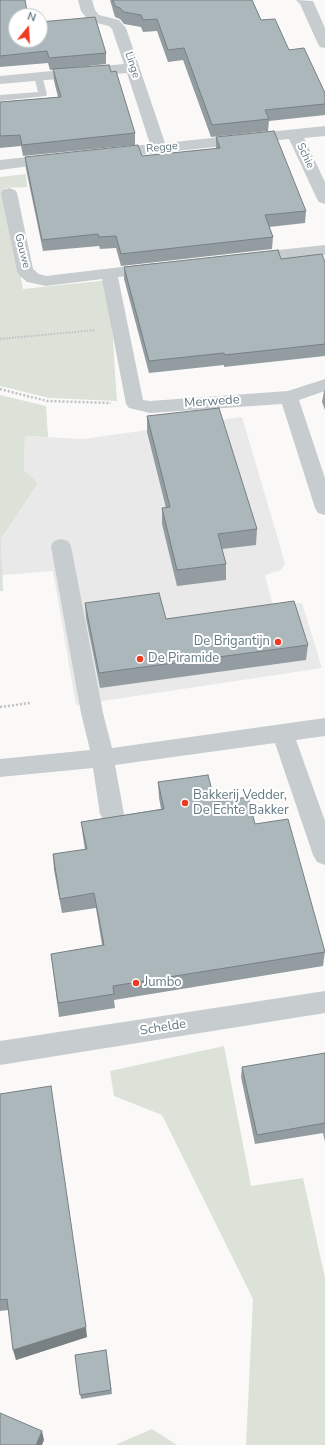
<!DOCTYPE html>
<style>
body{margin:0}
#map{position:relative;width:325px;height:1445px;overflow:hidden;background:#faf9f7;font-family:"Nunito Sans",sans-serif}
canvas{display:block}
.north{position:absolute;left:8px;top:8px;width:40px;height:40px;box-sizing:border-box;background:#fff;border:1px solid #c1cace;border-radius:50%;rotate:18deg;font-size:11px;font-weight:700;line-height:16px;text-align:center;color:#637a84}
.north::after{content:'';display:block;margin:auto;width:14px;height:18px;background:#ef3a22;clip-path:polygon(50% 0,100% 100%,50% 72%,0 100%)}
</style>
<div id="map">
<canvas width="325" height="1445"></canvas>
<div class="north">N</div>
</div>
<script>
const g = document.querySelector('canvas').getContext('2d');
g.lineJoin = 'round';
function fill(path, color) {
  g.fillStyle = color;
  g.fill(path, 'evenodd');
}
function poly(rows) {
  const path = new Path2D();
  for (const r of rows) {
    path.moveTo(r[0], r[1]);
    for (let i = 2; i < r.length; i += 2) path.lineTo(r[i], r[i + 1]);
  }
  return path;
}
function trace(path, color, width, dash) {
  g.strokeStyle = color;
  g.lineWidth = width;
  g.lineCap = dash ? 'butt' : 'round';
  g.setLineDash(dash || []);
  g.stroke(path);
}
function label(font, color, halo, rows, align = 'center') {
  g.font = font + ' "Nunito Sans",sans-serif';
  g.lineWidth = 4;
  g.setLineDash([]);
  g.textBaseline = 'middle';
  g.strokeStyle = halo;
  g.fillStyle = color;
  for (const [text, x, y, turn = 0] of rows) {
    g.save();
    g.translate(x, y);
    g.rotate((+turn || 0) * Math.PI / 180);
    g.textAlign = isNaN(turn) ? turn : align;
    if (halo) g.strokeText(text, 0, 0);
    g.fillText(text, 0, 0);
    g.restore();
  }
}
fill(poly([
 [242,417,285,563,281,570,265,575,273,606,302,603,322,668,76,705,53,571,2,575,1,539,38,483,24,470,25,436,83,439]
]), '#e8e9e8');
fill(poly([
 [26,174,27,187,5,188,23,289,109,280,117,401,49,398,0,386,0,177],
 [0,395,46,406,48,437,25,436,24,470,38,483,1,539,3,591,0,591],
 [224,1046,251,1186,303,1178,325,1278,325,1445,246,1445,253,1299,162,1115,114,1096,110,1071],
 [152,1429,177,1445,115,1445]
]), '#dce2d8');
trace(poly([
 [0,339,95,330]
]), '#bec2c4', 2, [1.5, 1.5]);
trace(poly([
 [0,389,47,401,111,403],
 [0,707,30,703]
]), '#bec2c4', 2.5, [2, 2]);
fill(poly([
 [38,73,42,76,47,94,46,96,0,101,0,95,38,92,34,76,38,73]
]), '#c7cccf');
fill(poly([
 [78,0,92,0,95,10,99,15,119,20,126,28,165,143,325,126,325,136,304,138,325,182,325,204,319,202,317,199,289,139,111,158,106,156,103,153,106,150,150,144,127,73,0,84,0,76,124,64,112,29,109,26,89,21,81,11,78,0],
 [296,0,313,1,325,28,325,48,320,47,318,44,300,4,296,0],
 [54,154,60,156,62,159,60,162,0,170,0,160,54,154],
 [9,188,15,190,17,193,33,269,39,274,46,276,155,263,161,264,163,268,161,272,155,273,118,277,143,400,150,401,288,391,325,379,325,391,299,400,325,478,325,515,318,513,315,508,282,404,150,413,129,408,126,404,102,279,46,286,27,282,19,275,17,271,1,193,3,190,9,188],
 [325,245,325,255,250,263,244,262,242,258,244,254,250,253,325,245],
 [61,539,68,541,71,546,103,713,112,748,325,718,325,736,296,740,325,821,325,865,317,862,313,855,275,743,115,765,124,814,120,821,112,824,104,821,100,814,93,768,0,777,0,759,90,750,81,713,51,546,54,541,61,539],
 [325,991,325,1013,0,1065,0,1041,325,991]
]), '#c7cccf');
fill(poly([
 [0,0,16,40,106,53,106,64,50,70,48,63,0,67],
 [110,0,252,0,261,20,289,50,325,93,325,115,269,121,268,131,211,137,183,60,168,62,157,31,143,32,141,27,124,24,120,19,115,17],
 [53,69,111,72,135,133,135,145,23,156,21,146,0,148,0,102,58,97,54,81],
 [216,137,306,211,305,223,269,227,273,237,272,249,121,266,116,248,100,249,99,246,43,251,26,169,25,157,142,156,216,149],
 [281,259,325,262,325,356,224,367,224,365,149,373,124,279,124,267],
 [325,390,325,410,322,402,324,391],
 [147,416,257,529,256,545,222,549,226,564,226,580,177,586,162,524,162,508,166,508,147,432],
 [85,603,166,619,308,645,306,660,100,688,86,618],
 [158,782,215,802,255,824,325,951,323,966,114,1000,115,1008,59,1017,51,954,102,945,96,908,62,913,54,870,53,854,85,850,83,837,81,822,161,809,159,798],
 [325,1053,325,1142,323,1133,255,1144,241,1077,242,1067],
 [0,1094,87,1337,16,1360,9,1310,0,1311],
 [106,1350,112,1394,81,1399,75,1355]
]), '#939da1');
fill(poly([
 [86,1327,87,1337,16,1360,13,1350],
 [42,1431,44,1440,42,1445,36,1445]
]), '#788083');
const building = poly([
 [0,0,25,0,28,16,16,16,16,40,40,40,40,22,95,17,106,53,49,58,47,51,0,56,0,0],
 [113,0,252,0,261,20,275,19,289,50,304,48,325,93,325,104,265,110,269,119,212,125,184,48,168,50,157,19,143,20,141,15,124,12,120,8,115,6,113,0],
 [109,65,111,72,116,71,135,133,22,145,20,135,0,136,0,102,61,97,53,69,109,65],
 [274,131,306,211,265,215,273,237,121,254,116,236,99,237,98,234,42,240,25,157,138,145,142,156,220,148,216,137,274,131],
 [278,250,281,259,322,254,325,262,325,344,225,355,224,353,149,361,124,267,278,250],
 [219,408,257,529,218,534,226,564,177,570,162,508,170,507,147,416,219,408],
 [159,593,166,619,294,601,308,645,99,673,85,603,159,593],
 [208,775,215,802,248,797,255,824,288,819,325,952,113,986,114,994,58,1003,51,954,104,945,94,893,60,899,53,854,87,849,81,822,164,809,158,782,208,775],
 [325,1053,325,1123,257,1135,242,1067,325,1053],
 [51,1086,86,1327,13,1350,7,1299,0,1300,0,1094,51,1086],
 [106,1350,111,1390,80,1395,75,1355,106,1350],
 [0,1413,42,1431,36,1445,0,1445,0,1413]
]);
fill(building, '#abb7bb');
trace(building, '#788083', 1);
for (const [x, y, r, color] of [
 [278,642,4,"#ef3a22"],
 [140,659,4,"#ef3a22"],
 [185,803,4,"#ef3a22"],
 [136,983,4,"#ef3a22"]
]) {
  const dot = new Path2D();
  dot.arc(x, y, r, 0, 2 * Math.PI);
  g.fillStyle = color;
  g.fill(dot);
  trace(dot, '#fff', 1.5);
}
label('11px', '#637a84', '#fff', [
 ["Linge",132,65,72],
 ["Regge",162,148,-6],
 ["Schie",305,156,65],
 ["Gouwe",22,251,76]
]);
label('13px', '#637a84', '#fff', [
 ["Merwede",212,402,-4],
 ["Schelde",163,1028,-9]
]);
label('13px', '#637a84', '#fff', [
 ["De Brigantijn",270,642,"right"],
 ["De Piramide",148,659],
 ["Bakkerij Vedder,",193,796],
 ["De Echte Bakker",193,811],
 ["Jumbo",144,983]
], 'left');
</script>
